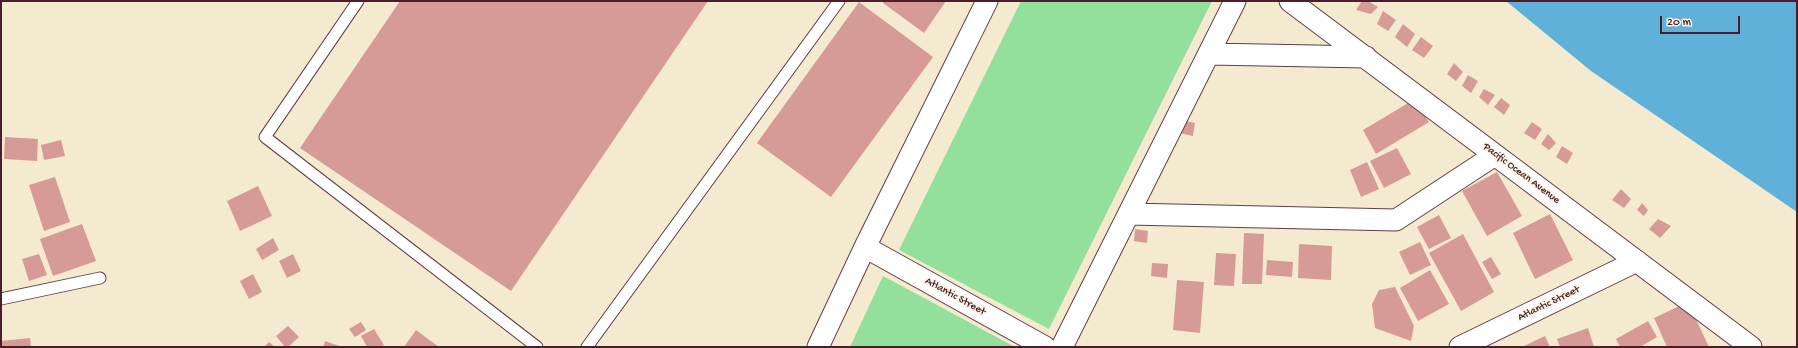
<!DOCTYPE html>
<style>
body{margin:0}
#map{position:relative;width:1798px;height:348px;overflow:hidden;background:#f4ead0;font-family:"Gochi Hand",sans-serif}
canvas{display:block}
.frame{position:absolute;inset:0;border:2px solid #4a1f2b;pointer-events:none}
.scale{position:absolute;left:1660px;top:16px;width:80px;height:18px;box-sizing:border-box;border:2px solid #4a1f2b;border-top:0;padding-left:5px;font-size:12px;line-height:14px;white-space:nowrap;color:#4a1f2b;-webkit-text-stroke:3px #fcf5e5;paint-order:stroke}
</style>
<div id="map">
<canvas width="1798" height="348"></canvas>
<div class="frame"></div>
<div class="scale">20 m</div>
</div>
<script>
const g = document.querySelector('canvas').getContext('2d');
g.lineJoin = 'round';
function fill(path, color) {
  g.fillStyle = color;
  g.fill(path, 'evenodd');
}
function poly(rows) {
  const path = new Path2D();
  for (const r of rows) {
    path.moveTo(r[0], r[1]);
    for (let i = 2; i < r.length; i += 2) path.lineTo(r[i], r[i + 1]);
  }
  return path;
}
function trace(path, color, width, dash) {
  g.strokeStyle = color;
  g.lineWidth = width;
  g.lineCap = dash ? 'butt' : 'round';
  g.setLineDash(dash || []);
  g.stroke(path);
}
function label(font, color, halo, rows, align = 'center') {
  g.font = font + ' "Gochi Hand",sans-serif';
  g.lineWidth = 3.5;
  g.setLineDash([]);
  g.textBaseline = 'middle';
  g.strokeStyle = halo;
  g.fillStyle = color;
  for (const [text, x, y, turn = 0] of rows) {
    g.save();
    g.translate(x, y);
    g.rotate((+turn || 0) * Math.PI / 180);
    g.textAlign = isNaN(turn) ? turn : align;
    if (halo) g.strokeText(text, 0, 0);
    g.fillText(text, 0, 0);
    g.restore();
  }
}
fill(poly([
 [1021,1,1212,1,1049,329,899,250],
 [883,276,1015,347,850,347]
]), '#93e09c');
fill(poly([
 [1506,1,1797,1,1797,212,1591,71]
]), '#5fb1da');
fill(poly([
 [400,1,708,1,511,291,300,148],
 [884,1,946,1,924,33,883,3],
 [1362,1,1368,1,1378,7,1371,14,1356,10],
 [859,2,933,57,831,197,757,143],
 [1383,11,1396,20,1388,31,1377,24],
 [1403,24,1415,34,1407,47,1395,37],
 [1421,37,1433,46,1424,58,1412,50],
 [1454,63,1463,72,1456,81,1447,74],
 [1468,75,1478,81,1471,93,1462,86],
 [1484,89,1495,95,1488,105,1479,97],
 [1501,98,1510,105,1504,115,1494,107],
 [1415,99,1429,122,1376,154,1363,130],
 [1181,120,1195,123,1193,136,1179,133],
 [1532,122,1542,129,1535,140,1524,133],
 [1548,134,1556,143,1549,150,1541,144],
 [5,137,38,139,37,161,4,159],
 [61,140,65,156,44,160,41,145],
 [1562,146,1573,153,1567,164,1556,157],
 [1397,148,1411,174,1384,188,1370,161],
 [1367,162,1379,189,1361,197,1350,170],
 [1497,172,1522,216,1487,236,1462,191],
 [55,177,70,222,44,231,29,185],
 [258,186,272,216,240,231,227,201],
 [1621,189,1631,199,1624,208,1612,200],
 [1642,203,1648,210,1644,216,1637,210],
 [1550,214,1573,260,1535,279,1513,233],
 [1439,215,1451,238,1429,249,1417,227],
 [1658,219,1671,226,1660,238,1649,229],
 [82,224,96,261,53,276,40,239],
 [1135,229,1148,231,1147,243,1134,241],
 [1244,233,1264,234,1262,284,1242,284],
 [1463,234,1494,292,1461,311,1429,253],
 [273,238,279,250,262,260,256,249],
 [1420,242,1431,265,1410,275,1399,252],
 [1299,244,1332,246,1331,280,1298,278],
 [1216,253,1236,254,1234,286,1214,285],
 [39,254,47,275,29,281,22,259],
 [293,254,301,271,287,278,279,261],
 [1491,257,1501,274,1492,279,1482,262],
 [1267,260,1293,262,1292,277,1266,275],
 [1152,263,1168,264,1167,278,1151,276],
 [1430,270,1449,304,1418,321,1400,288],
 [253,274,262,292,249,299,240,281],
 [1177,280,1204,282,1200,333,1173,330],
 [1395,287,1414,326,1411,341,1375,328,1372,304,1379,290],
 [1688,302,1709,347,1667,347,1654,318],
 [1648,321,1657,337,1640,347,1620,347,1616,339],
 [361,322,366,330,355,337,349,329],
 [288,326,299,337,288,347,285,347,276,336],
 [1588,328,1594,347,1560,347,1557,339],
 [374,329,384,345,380,347,367,347,361,336],
 [416,330,439,347,404,347],
 [1545,336,1550,347,1524,347,1524,346],
 [30,338,31,347,1,347,1,341],
 [325,341,342,347,323,347],
 [269,342,275,347,264,347]
]), '#d69b97');
const service = poly([
 [358,1,265,137,537,347],
 [1,299,100,278],
 [587,347,839,1]
]);
const minor = poly([
 [1290,1,1751,347],
 [1209,54,1366,57],
 [1129,214,1396,220,1495,155],
 [865,247,1045,347],
 [818,347,865,247,987,1],
 [1062,347,1235,1],
 [1460,347,1637,261]
]);
trace(service, '#643d44', 13);
trace(minor, '#643d44', 23);
trace(service, '#fff', 11);
trace(minor, '#fff', 21);
label('11px', '#4a1f2b', '#fcf5e5', [
 ["Pacific Ocean Avenue",1521,174,37],
 ["Atlantic Street",955,297,29],
 ["Atlantic Street",1549,304,-26]
]);
</script>
